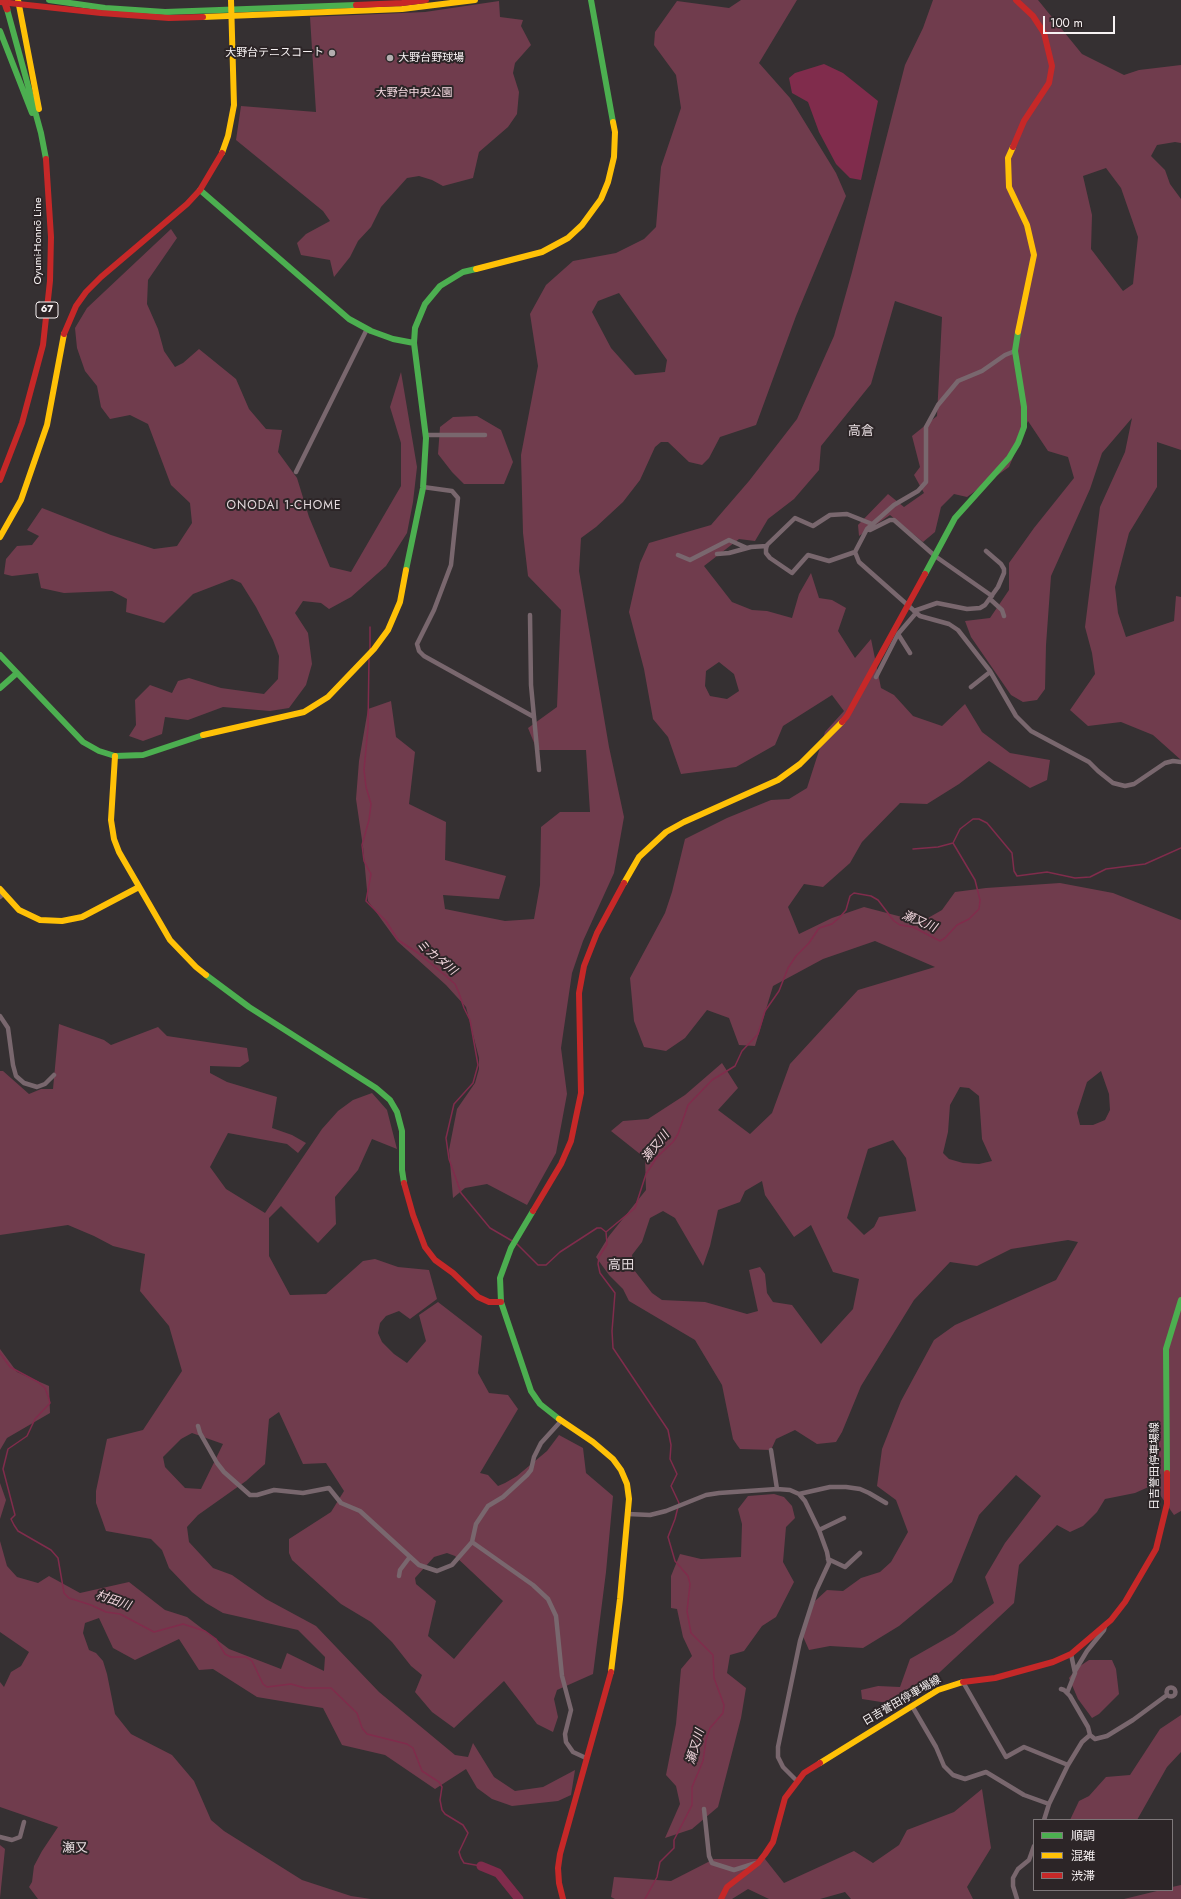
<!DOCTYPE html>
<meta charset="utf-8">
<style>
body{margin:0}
#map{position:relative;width:1181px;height:1899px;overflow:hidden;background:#353032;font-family:Jost,"Noto Sans JP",sans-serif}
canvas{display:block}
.legend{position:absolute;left:1033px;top:1819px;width:140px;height:72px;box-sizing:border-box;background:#2c2527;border:1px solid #7d7779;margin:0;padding:5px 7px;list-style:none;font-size:12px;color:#f7f2f3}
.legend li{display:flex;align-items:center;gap:8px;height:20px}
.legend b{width:20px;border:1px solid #7d7779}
.scale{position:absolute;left:1043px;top:16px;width:72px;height:18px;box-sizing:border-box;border:2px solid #f7f2f3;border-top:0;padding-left:5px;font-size:12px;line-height:14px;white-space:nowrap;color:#f7f2f3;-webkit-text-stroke:3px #2c2527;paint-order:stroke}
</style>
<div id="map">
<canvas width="1181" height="1899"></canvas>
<ul class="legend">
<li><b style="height:5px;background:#4caf50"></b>順調</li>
<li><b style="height:5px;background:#ffc107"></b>混雑</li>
<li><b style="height:5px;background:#c62828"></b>渋滞</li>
</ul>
<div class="scale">100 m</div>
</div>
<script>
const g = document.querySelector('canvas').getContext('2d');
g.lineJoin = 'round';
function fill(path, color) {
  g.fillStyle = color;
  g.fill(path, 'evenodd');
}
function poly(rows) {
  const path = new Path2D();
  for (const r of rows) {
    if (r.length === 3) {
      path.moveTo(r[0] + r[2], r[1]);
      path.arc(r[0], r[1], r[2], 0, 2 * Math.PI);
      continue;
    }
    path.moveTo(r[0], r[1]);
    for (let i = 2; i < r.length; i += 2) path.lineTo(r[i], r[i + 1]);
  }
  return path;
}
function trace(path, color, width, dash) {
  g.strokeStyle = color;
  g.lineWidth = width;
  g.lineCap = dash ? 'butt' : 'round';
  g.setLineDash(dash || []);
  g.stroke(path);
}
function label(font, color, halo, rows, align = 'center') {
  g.font = font + ' Jost,"Noto Sans JP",sans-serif';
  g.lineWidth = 4;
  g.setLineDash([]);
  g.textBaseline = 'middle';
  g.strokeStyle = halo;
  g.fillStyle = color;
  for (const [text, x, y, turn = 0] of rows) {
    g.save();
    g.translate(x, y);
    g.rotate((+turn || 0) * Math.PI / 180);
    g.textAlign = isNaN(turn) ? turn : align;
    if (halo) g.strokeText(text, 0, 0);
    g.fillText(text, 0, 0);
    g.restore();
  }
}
fill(poly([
 [741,0,797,0,759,63,790,98,836,173,846,196,796,316,756,425,720,437,709,458,702,465,689,462,668,442,661,442,655,447,640,480,623,502,596,527,581,538,579,571,609,747,624,817,614,873,583,941,572,973,561,1048,567,1094,556,1153,527,1205,487,1184,465,1188,453,1198,449,1150,457,1109,475,1083,479,1069,479,1058,466,1007,446,985,397,941,368,901,363,847,356,799,359,761,368,709,391,701,396,737,415,752,409,804,446,822,445,860,506,876,499,899,443,895,445,909,505,921,534,919,540,885,541,827,560,812,590,812,586,750,537,750,528,728,557,707,561,610,528,576,523,533,521,455,538,366,530,314,546,285,573,261,616,253,644,239,656,227,661,167,681,108,676,75,654,45,655,32,677,1,729,8],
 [619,293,667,360,665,372,635,375,611,348,592,312,598,301],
 [933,0,1038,0,1082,54,1124,75,1139,70,1181,65,1181,143,1175,142,1157,145,1151,156,1165,170,1170,184,1181,199,1181,450,1157,442,1157,487,1129,533,1115,587,1118,613,1126,637,1174,621,1176,596,1181,597,1181,760,1153,735,1121,722,1088,726,1070,710,1095,674,1092,653,1085,627,1100,507,1125,452,1132,418,1102,453,1090,489,1051,576,1046,645,1045,689,1037,700,1023,702,1011,695,971,637,965,621,990,618,1009,590,1009,563,1034,528,1074,478,1068,457,1048,451,1028,421,1009,467,967,497,954,494,941,507,935,532,923,542,890,515,859,536,858,525,888,494,904,507,924,493,914,475,920,467,912,436,937,416,942,317,895,301,871,384,821,446,819,470,794,499,768,519,755,541,739,539,704,566,732,602,752,610,767,611,792,618,799,594,811,573,819,598,832,600,846,608,838,631,855,658,871,639,881,688,894,695,913,716,942,726,965,704,982,732,1010,753,1050,760,1047,780,1030,788,989,761,959,784,927,804,900,803,862,842,850,863,823,887,804,884,788,907,799,934,832,918,864,907,921,922,942,910,955,892,986,888,1060,883,1113,893,1181,920,1181,1511,1174,1515,1153,1485,1135,1493,1105,1499,1097,1512,1083,1526,1070,1532,1057,1525,1019,1565,1014,1603,926,1685,894,1704,862,1699,861,1690,878,1686,900,1687,910,1659,954,1634,994,1603,985,1577,1005,1543,1041,1496,1016,1475,979,1515,952,1582,899,1626,863,1648,830,1646,809,1650,801,1632,815,1601,827,1590,843,1591,861,1578,880,1572,891,1562,908,1532,896,1500,877,1486,882,1449,901,1401,934,1340,955,1325,1056,1280,1078,1242,1068,1240,1011,1249,977,1266,950,1262,914,1300,861,1386,842,1432,836,1442,817,1444,795,1430,776,1439,771,1450,740,1449,737,1445,733,1439,722,1385,695,1340,629,1301,623,1289,609,1275,596,1257,609,1236,646,1190,645,1158,611,1131,623,1121,648,1119,685,1095,722,1063,738,1088,718,1110,750,1134,772,1113,790,1064,858,990,935,967,875,941,823,959,773,986,755,1046,739,1045,729,1018,707,1010,685,1038,666,1051,644,1047,634,1021,630,978,665,913,672,892,685,839,727,818,771,800,789,799,807,788,825,732,844,711,832,695,783,726,775,745,736,767,681,774,668,737,653,719,644,669,629,612,640,563,649,543,711,525,749,481,797,419,834,336,852,272,905,65,923,28],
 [1106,168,1121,188,1138,237,1133,284,1123,291,1091,249,1092,215,1083,176],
 [719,662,734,674,739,691,727,699,710,696,705,686,706,671],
 [1101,1071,1109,1094,1110,1110,1105,1120,1093,1125,1080,1125,1077,1113,1087,1082],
 [960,1087,969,1088,979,1096,982,1139,992,1161,979,1164,963,1163,949,1159,943,1153,948,1132,950,1105],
 [893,1140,906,1158,916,1211,879,1217,874,1227,864,1235,847,1218,868,1149],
 [762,1181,765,1195,794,1237,811,1225,833,1272,859,1279,853,1309,821,1344,792,1305,773,1302,767,1293,765,1274,760,1267,749,1270,758,1311,747,1314,705,1302,662,1300,652,1293,634,1270,632,1255,642,1242,650,1218,663,1211,675,1218,703,1266,710,1246,718,1210,740,1202,745,1191],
 [499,1,500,17,523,20,521,26,531,45,515,63,513,73,519,92,517,114,508,127,479,152,473,178,443,186,432,180,419,176,407,178,381,207,371,227,358,241,350,257,334,277,330,260,301,255,297,243,306,234,330,221,323,211,236,140,241,106,316,112,310,17,425,12],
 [171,229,177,238,148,280,147,304,158,329,164,351,175,367,183,363,199,349,236,379,249,409,266,429,282,430,278,452,297,478,309,517,330,567,351,572,401,486,401,443,390,407,401,372,417,467,413,502,407,533,386,566,351,597,329,609,321,603,303,601,295,613,308,633,312,664,306,685,289,708,270,711,223,707,188,720,165,717,162,734,143,741,129,736,136,725,135,700,150,685,172,693,178,681,189,678,221,688,264,694,278,679,279,656,273,640,256,607,241,583,232,579,193,594,164,623,126,612,127,599,112,591,64,593,41,588,38,573,12,576,4,574,6,559,17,546,32,545,39,536,27,530,42,508,111,535,154,549,177,546,192,523,190,503,171,485,148,424,130,415,110,419,101,407,97,386,85,371,77,348,75,328,87,308],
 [477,416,501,430,513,462,504,484,464,484,452,472,438,454,440,427,453,417],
 [59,1024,104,1040,111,1045,158,1027,167,1036,247,1048,249,1061,240,1067,210,1066,210,1073,227,1082,277,1097,272,1128,292,1135,306,1143,298,1153,287,1144,228,1133,210,1167,226,1189,265,1213,322,1129,338,1111,353,1100,372,1093,387,1110,397,1149,372,1139,358,1170,335,1197,336,1224,318,1243,281,1206,269,1218,269,1256,290,1295,326,1294,363,1261,375,1259,398,1267,429,1270,437,1299,410,1319,399,1311,386,1316,380,1323,378,1333,382,1342,394,1354,407,1363,426,1341,419,1315,438,1302,482,1336,478,1373,489,1393,508,1395,518,1409,480,1473,488,1475,498,1486,505,1483,517,1476,547,1451,559,1435,583,1448,586,1473,613,1496,606,1572,593,1674,557,1690,554,1699,558,1717,553,1732,537,1724,504,1681,454,1728,432,1712,415,1692,422,1675,411,1666,392,1642,371,1622,341,1604,292,1560,289,1553,289,1539,331,1512,344,1491,326,1463,303,1464,279,1412,269,1419,265,1464,246,1481,198,1515,187,1527,189,1542,213,1568,232,1575,266,1599,316,1626,379,1692,455,1755,468,1757,473,1743,494,1777,515,1791,543,1787,575,1770,571,1795,558,1801,512,1806,492,1799,477,1788,466,1769,435,1789,385,1755,342,1745,323,1708,257,1697,213,1669,199,1670,179,1639,135,1660,113,1648,99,1618,85,1623,83,1633,89,1650,96,1653,103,1661,107,1674,115,1714,131,1734,172,1755,194,1781,211,1820,224,1831,302,1880,351,1896,371,1899,38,1899,29,1887,32,1882,34,1866,42,1851,58,1827,0,1807,0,1682,4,1687,11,1672,21,1666,29,1652,0,1632,0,1541,7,1566,17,1577,38,1583,49,1576,80,1593,129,1582,165,1610,187,1617,229,1649,281,1669,287,1653,324,1671,325,1657,298,1630,223,1613,206,1603,192,1592,169,1568,162,1550,151,1539,106,1531,96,1503,96,1491,107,1439,143,1430,182,1371,169,1326,140,1291,145,1254,113,1246,94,1236,68,1225,0,1235,0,1071,3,1071,29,1094,41,1089,53,1089],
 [192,1433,223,1444,201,1489,185,1488,165,1467,163,1457,181,1439],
 [447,1553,455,1556,503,1601,454,1659,428,1636,436,1601,416,1584,415,1578,434,1557],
 [0,1349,17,1372,49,1386,50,1413,7,1438,0,1450],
 [0,1483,6,1500,0,1519],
 [774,1494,784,1497,792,1506,795,1518,786,1527,783,1562,794,1582,776,1617,762,1626,744,1651,730,1655,727,1673,746,1688,741,1718,718,1807,692,1829,665,1838,680,1804,676,1786,666,1775,676,1724,681,1669,692,1656,683,1637,677,1609,671,1608,671,1576,680,1554,701,1559,741,1557,742,1524,738,1509,748,1496],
 [1089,1660,1112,1660,1116,1669,1119,1694,1099,1714,1092,1718,1078,1699,1069,1678,1077,1668],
 [1181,1715,1181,1752,1167,1767,1137,1820,1070,1820,1079,1801,1089,1796,1106,1777,1130,1775,1160,1729],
 [982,1789,991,1848,967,1887,973,1899,851,1899,845,1892,820,1899,769,1899,748,1889,732,1899,615,1899,611,1897,614,1877,671,1881,714,1859,765,1859,784,1883,854,1851,873,1863,899,1845,907,1830,954,1812],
 [0,1845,5,1849,0,1898],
 [1181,1885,1181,1899,1124,1899,1161,1890,1172,1890,1172,1887]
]), '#703c4d');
fill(poly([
 [824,64,843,73,878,101,861,180,850,178,836,164,819,132,808,102,792,93,789,78,795,73]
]), '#802c4c');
trace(poly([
 [370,650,370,627],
 [369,658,368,727,364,770,366,787,371,804,369,820,362,845,364,861,371,874,366,901,386,921,398,940,418,953,446,976,455,984,459,993,464,1008,470,1020,478,1065,473,1083,454,1104,446,1138,449,1159,461,1193,490,1228,514,1242],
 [913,849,938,847,953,843],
 [606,1232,635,1208,646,1174,657,1157,673,1142,678,1134,688,1105,712,1080,735,1066,742,1051,758,1034,765,1011,779,991,788,968,796,956,809,943,819,928,832,924,840,917,846,910,850,896,854,893,871,896,878,900,894,921,900,925,913,927,940,941,945,938,957,925,969,919,979,909,980,900,975,880,953,843,960,829,973,819,979,819,987,823,1012,853,1014,871,1017,876,1047,872,1075,878,1090,877,1106,869,1145,864,1181,848],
 [606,1232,607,1244,599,1257,598,1264,600,1273,615,1293,612,1331,613,1348,668,1430,671,1445,670,1459,677,1474,671,1486,679,1503,675,1519,668,1537,675,1561,688,1576,690,1584,687,1611,691,1633,713,1655,714,1678,724,1705,723,1713,710,1728,706,1740,703,1761,692,1787,692,1805,674,1840,674,1848,660,1862,657,1877,645,1899],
 [517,1244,538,1265,546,1265,560,1252,597,1228,601,1228,606,1232],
 [0,1353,10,1367,38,1382,45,1388,48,1396,50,1403,35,1419,27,1436,8,1449,3,1469,15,1515,11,1519,14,1525,18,1531,51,1550,58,1558,64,1593,69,1598,91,1605,106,1612,120,1614,154,1632,183,1624,205,1631,216,1639,225,1654,231,1657,246,1657,252,1661,263,1684,267,1687,291,1684,305,1688,331,1688,357,1713,362,1728,367,1734,407,1744,413,1748,422,1771,439,1782,442,1787,440,1800,442,1810,445,1814,463,1825,468,1833,459,1852,461,1858,464,1863,481,1866]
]), '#802c4c', 1.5);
trace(poly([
 [481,1866,498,1873,519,1899]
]), '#802c4c', 9);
trace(poly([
 [1015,351,1005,355,982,371,958,381,938,405,926,427,926,482,918,491,894,505,867,529,855,552,859,562,920,616,949,624,958,630,990,671,1016,716,1031,731,1089,762,1098,771,1113,783,1125,786,1134,784,1165,763,1173,761,1181,762],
 [426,435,485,435],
 [296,472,367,329],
 [423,487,452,491,458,498,451,565,434,610,417,644,419,651,424,656,534,717],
 [867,529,870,530,890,520,894,520,935,556,992,596],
 [855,552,829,561,808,555,792,573,770,558,766,553,766,549,767,545,795,518,813,526,830,515,847,514,872,524],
 [717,554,729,553,751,547,767,546],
 [678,555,690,560,729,540,747,548],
 [990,599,1002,610,1004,616],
 [914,611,937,603,967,609,980,608,985,605,998,587,1004,573,1004,569,1001,564,986,551],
 [530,615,531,685,539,770],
 [898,634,910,653],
 [876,677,898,634,916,613],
 [971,687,990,672],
 [0,897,3,894],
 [0,1016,8,1028,13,1065,16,1076,24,1083,37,1087,45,1084,54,1075],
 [198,1426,200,1433,217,1463,224,1472,250,1495,257,1495,274,1490,303,1493,329,1488,341,1503,360,1511,419,1565,437,1571,452,1565,472,1542,476,1524,488,1506,503,1497,527,1475,531,1470,534,1457,541,1443,561,1421],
 [771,1450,777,1489],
 [799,1494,830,1487,846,1487,860,1489,869,1493,886,1503],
 [628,1514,650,1515,666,1511,706,1495,719,1493,777,1489,790,1490,799,1494,805,1501,819,1530,827,1552,829,1563,816,1591,800,1641,778,1747,778,1757,783,1767,797,1781],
 [819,1530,844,1518],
 [472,1542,533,1585,548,1599,556,1616,562,1676,571,1710,565,1734,566,1742,573,1752,586,1758],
 [828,1559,845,1567,860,1553],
 [399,1576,400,1570,409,1558],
 [1075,1671,1087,1651,1104,1630,1105,1626],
 [963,1682,1006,1757,1024,1747,1068,1765],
 [1171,1692,4.5],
 [1061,1689,1064,1690,1070,1696,1088,1727,1090,1735,1095,1739,1107,1736,1133,1720,1167,1695],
 [1067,1693,1075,1673,1071,1654],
 [912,1706,936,1747,944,1766,953,1775,965,1779,986,1772,1024,1795,1049,1804],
 [704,1809,709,1856,712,1863,734,1870,756,1863],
 [1044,1820,1049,1804,1068,1765,1082,1742,1090,1735],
 [0,1837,12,1840,20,1837,24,1822],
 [1017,1899,1013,1886,1013,1878,1018,1869,1029,1860,1034,1846]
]), '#79676e', 4.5);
trace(poly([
 [49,0,105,8,165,12,356,5],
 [591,0,613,122],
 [7,9,41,133,46,159],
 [0,31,32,113],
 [200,190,349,319,371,331,393,339,414,343],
 [406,570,423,488,426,438,414,343,415,328,425,304,440,286,463,272,476,269],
 [925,574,955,518,1009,458,1018,443,1024,427,1024,407,1015,351,1018,332],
 [0,655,83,742,99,751,115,756,143,755,203,735],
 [0,688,17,673],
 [206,975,249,1007,376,1088,390,1100,397,1112,402,1131,402,1170,404,1183],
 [533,1211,511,1248,500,1278,501,1302,531,1391,540,1404,559,1419],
 [1167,1473,1166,1349,1181,1300]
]), '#4caf50', 6);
trace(poly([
 [18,0,39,109],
 [203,17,402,9,475,0],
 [1013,147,1008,158,1009,187,1027,225,1034,255,1018,332],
 [222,153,228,136,234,105,231,0],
 [476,269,542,252,568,238,582,225,601,199,608,182,614,157,615,132,613,122],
 [0,537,21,500,47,425,64,334],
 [203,735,304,712,328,697,374,649,388,630,400,602,406,570],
 [115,756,111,820,114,839,119,852,170,940,196,967,206,975],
 [624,883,639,857,666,832,684,822,778,780,800,764,842,722],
 [0,889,19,910,40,920,62,921,82,917,139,887],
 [559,1419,593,1442,613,1459,621,1470,627,1484,629,1499,620,1599,611,1672],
 [820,1763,938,1690,963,1682]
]), '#ffc107', 6);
trace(poly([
 [0,2,101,13,169,18,203,17],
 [356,5,402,3,426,0],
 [1013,147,1024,121,1049,83,1052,66,1044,33,1033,16,1016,0],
 [64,334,76,306,86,292,101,277,187,204,200,190,222,153],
 [0,480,22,423,43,345,50,281,51,237,46,159],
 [842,722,847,716,925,574],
 [404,1183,413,1215,425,1247,435,1260,453,1273,478,1297,489,1302,501,1302],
 [533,1211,561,1164,571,1141,581,1093,579,993,584,966,597,933,624,883],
 [963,1682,995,1678,1053,1662,1071,1654,1111,1620,1125,1602,1156,1549,1167,1504,1167,1473],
 [563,1899,559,1883,558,1868,560,1854,611,1672],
 [721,1899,727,1887,758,1863,765,1854,773,1842,785,1798,804,1773,820,1763]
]), '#c62828', 6);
trace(poly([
 [4,0,7,9]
]), '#c62828', 7);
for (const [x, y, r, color] of [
 [332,53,4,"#b3aeaf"],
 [390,58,4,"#b3aeaf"]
]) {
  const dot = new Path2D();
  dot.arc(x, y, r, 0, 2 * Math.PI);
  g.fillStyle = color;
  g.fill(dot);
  trace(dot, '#2c2527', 1.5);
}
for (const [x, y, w] of [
 [47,310,22]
]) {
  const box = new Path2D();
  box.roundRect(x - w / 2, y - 8, w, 16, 3);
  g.fillStyle = '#2c2527';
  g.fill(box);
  trace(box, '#f7f2f3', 1);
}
label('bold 10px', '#f7f2f3', null, [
 ["67",47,310]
]);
label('11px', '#f7f2f3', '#2c2527', [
 ["大野台テニスコート",324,53],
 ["大野台野球場",398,58,"left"]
], 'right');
label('11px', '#f7dce3', '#2c2527', [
 ["大野台中央公園",414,93]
]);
label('11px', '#f7f2f3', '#2c2527', [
 ["Oyumi-Honnō Line",38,241,-90],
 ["日吉誉田停車場線",1155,1466,-90],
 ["日吉誉田停車場線",902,1701,-30]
]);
g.letterSpacing = '1px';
label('12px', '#e5dbde', '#2c2527', [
 ["ONODAI 1-CHOME",284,506]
]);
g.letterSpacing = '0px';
label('italic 12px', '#f2d7de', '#2c2527', [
 ["瀬又川",919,922,23],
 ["ミカダ川",436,958,39],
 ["瀬又川",656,1147,-51],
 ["村田川",113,1601,19],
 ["瀬又川",696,1747,-74]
]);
label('13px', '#e5dbde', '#2c2527', [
 ["高倉",861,432],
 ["高田",621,1266],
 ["瀬又",75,1849]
]);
</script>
